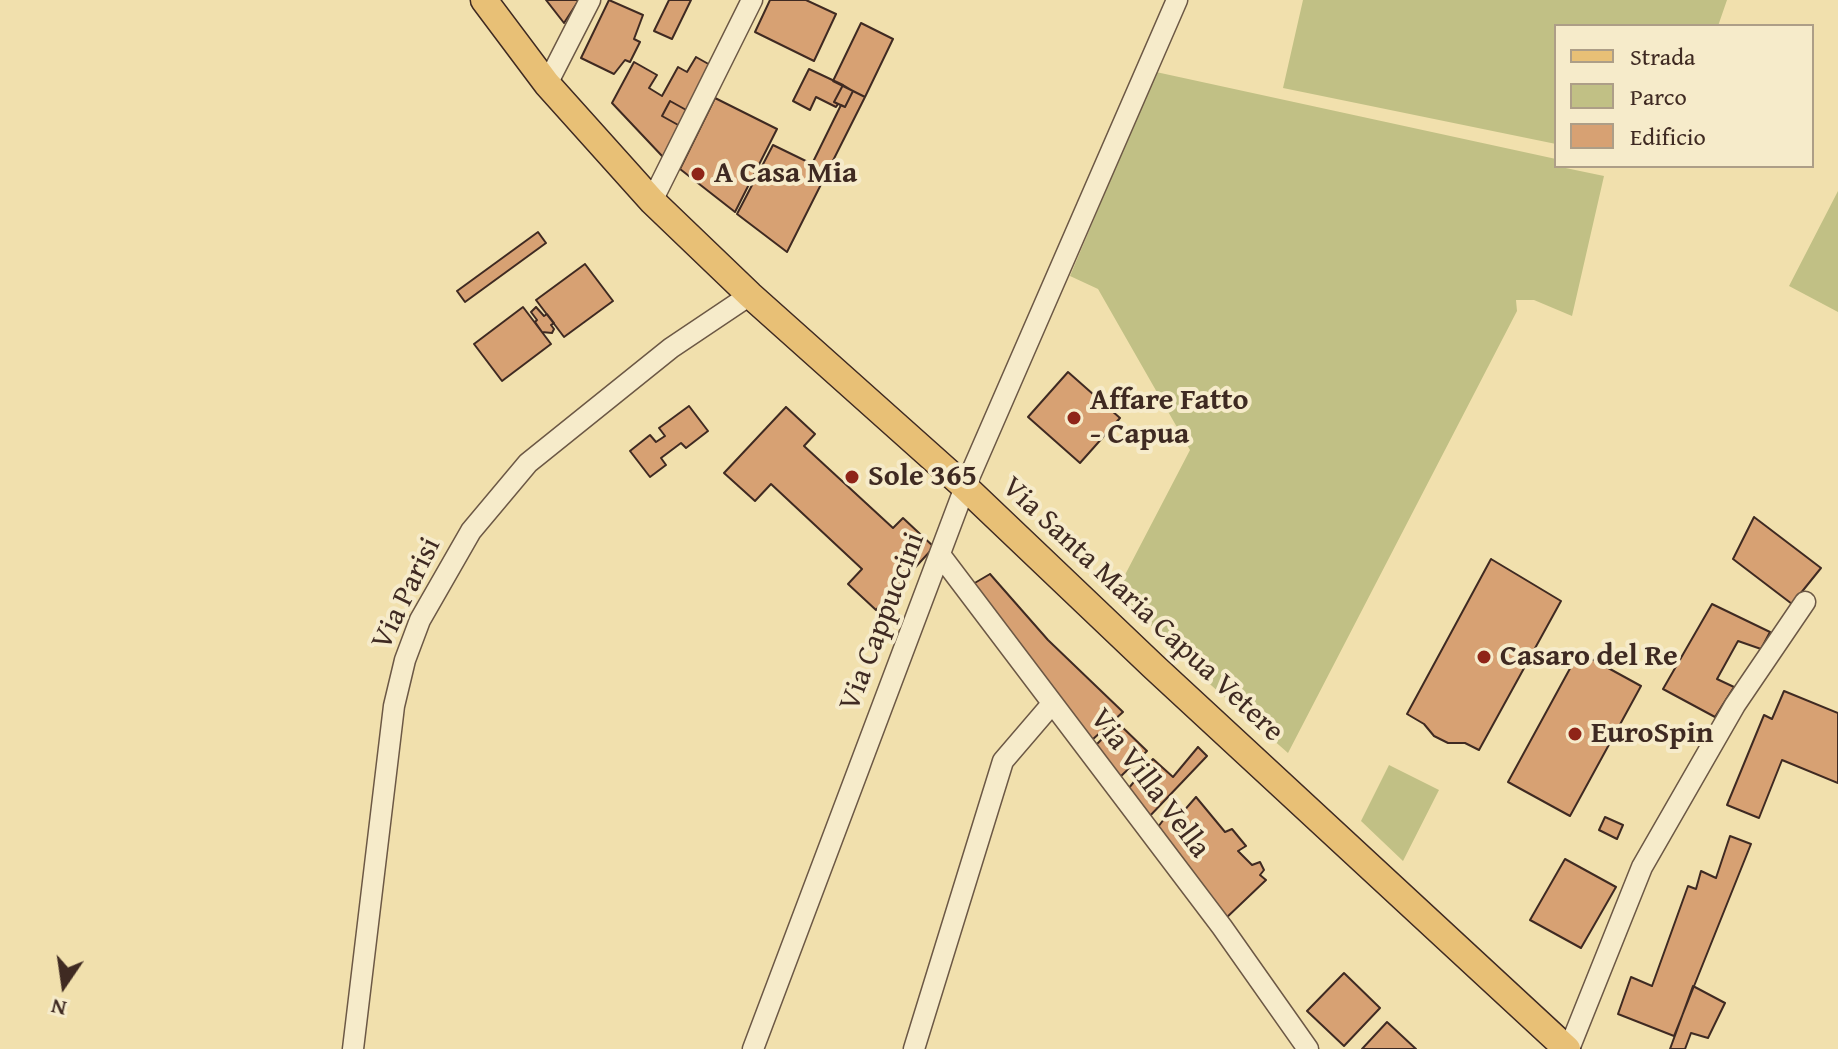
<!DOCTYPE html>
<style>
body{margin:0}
#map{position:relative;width:1838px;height:1049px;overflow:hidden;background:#f1e0ad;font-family:"Gentium Book Plus",serif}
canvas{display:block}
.legend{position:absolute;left:1554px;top:24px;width:260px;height:144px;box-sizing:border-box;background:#f6ebca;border:2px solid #ad9e87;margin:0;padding:10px 14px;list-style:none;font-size:24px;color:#3f2a22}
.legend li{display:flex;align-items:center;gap:16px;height:40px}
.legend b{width:40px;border:2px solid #ad9e87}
.north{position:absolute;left:24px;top:945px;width:80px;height:80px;-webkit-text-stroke:6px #f6ebca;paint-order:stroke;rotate:193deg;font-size:22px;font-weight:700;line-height:32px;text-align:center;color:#3f2a22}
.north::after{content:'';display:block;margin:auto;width:28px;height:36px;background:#3f2a22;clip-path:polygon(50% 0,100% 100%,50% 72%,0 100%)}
</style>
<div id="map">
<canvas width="1838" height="1049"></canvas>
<ul class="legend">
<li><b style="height:10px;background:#e8c076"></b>Strada</li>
<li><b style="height:22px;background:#c1c085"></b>Parco</li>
<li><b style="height:22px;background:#d7a173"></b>Edificio</li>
</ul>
<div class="north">N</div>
</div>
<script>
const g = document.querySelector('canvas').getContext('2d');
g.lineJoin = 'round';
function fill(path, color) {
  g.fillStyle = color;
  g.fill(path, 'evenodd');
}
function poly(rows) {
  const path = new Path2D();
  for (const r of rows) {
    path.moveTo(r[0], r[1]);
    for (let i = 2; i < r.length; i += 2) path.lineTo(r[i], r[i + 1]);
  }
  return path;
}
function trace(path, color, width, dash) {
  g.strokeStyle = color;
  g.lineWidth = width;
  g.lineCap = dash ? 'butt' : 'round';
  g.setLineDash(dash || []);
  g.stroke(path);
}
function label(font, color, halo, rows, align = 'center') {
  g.font = font + ' "Gentium Book Plus",serif';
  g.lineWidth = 8;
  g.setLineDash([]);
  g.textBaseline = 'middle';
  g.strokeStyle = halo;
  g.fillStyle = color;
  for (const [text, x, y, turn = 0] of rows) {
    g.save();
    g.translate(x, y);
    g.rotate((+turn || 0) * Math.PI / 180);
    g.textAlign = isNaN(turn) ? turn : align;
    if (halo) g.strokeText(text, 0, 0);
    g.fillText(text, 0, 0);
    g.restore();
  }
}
fill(poly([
 [1303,0,1727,0,1718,26,1556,26,1556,144,1283,88],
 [1156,72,1556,159,1556,166,1604,176,1572,316,1534,300,1516,300,1517,311,1288,753,1195,671,1196,665,1115,594,1190,450,1098,289,1070,276],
 [1838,191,1838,312,1789,286],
 [1389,765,1439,790,1403,861,1361,821]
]), '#c1c085');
const building = poly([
 [546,0,579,0,564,23,546,0],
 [609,0,643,15,634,39,640,42,630,62,625,60,614,74,581,58,609,0],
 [669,0,691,0,672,39,654,31,669,0],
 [770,0,806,0,836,14,814,61,755,32,770,0],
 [861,23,893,39,865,97,833,81,861,23],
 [696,57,712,66,688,111,670,101,662,116,680,126,663,157,612,103,634,62,657,75,649,88,662,96,678,67,687,72,696,57],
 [809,69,843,85,834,102,838,104,836,107,816,97,810,110,793,101,809,69],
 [843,85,853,91,845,107,834,102,843,85],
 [853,91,865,97,787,252,737,214,773,145,812,164,841,105,845,107,853,91],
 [715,98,777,129,735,212,680,169,715,98],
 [670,101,688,111,680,126,662,116,670,101],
 [538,232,546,243,465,302,457,291,538,232],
 [585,264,613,301,564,337,536,300,585,264],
 [523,307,551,344,502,381,474,344,523,307],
 [536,307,544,316,547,314,554,323,551,325,554,329,552,333,542,332,535,322,537,320,531,312,536,307],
 [1068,372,1120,418,1080,463,1028,417,1068,372],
 [689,406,708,431,686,448,681,443,661,458,666,465,650,477,630,451,650,435,656,442,665,436,659,428,689,406],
 [786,407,815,434,804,446,893,528,903,518,934,547,876,610,848,584,862,569,771,484,755,501,724,473,786,407],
 [1754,517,1821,568,1792,604,1733,559,1754,517],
 [1491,559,1561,601,1479,750,1465,743,1448,743,1434,736,1424,724,1407,714,1491,559],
 [990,574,1048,640,1123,712,1092,740,973,584,990,574],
 [1712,604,1770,632,1761,649,1738,641,1717,679,1734,687,1715,717,1663,689,1712,604],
 [1579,652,1641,686,1570,816,1508,782,1579,652],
 [1784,691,1838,713,1838,783,1782,760,1759,818,1727,805,1764,715,1772,719,1784,691],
 [1118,723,1147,751,1118,779,1095,746,1118,723],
 [1198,747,1207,756,1147,819,1128,789,1153,759,1173,777,1198,747],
 [1196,797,1225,832,1232,829,1246,846,1238,851,1252,865,1260,862,1264,870,1260,875,1266,880,1224,920,1158,827,1173,807,1182,813,1196,797],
 [1605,817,1623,825,1617,839,1599,830,1605,817],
 [1730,836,1751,844,1674,1036,1618,1014,1631,977,1652,986,1688,886,1696,889,1701,871,1716,878,1730,836],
 [1565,859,1616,887,1581,948,1530,920,1565,859],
 [1344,973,1380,1008,1344,1046,1307,1011,1344,973],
 [1693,986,1725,1003,1708,1038,1691,1033,1685,1049,1670,1049,1693,986],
 [1387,1022,1416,1049,1362,1049,1387,1022]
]);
fill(building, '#d7a173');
trace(building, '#3f2a22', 2);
const minor = poly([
 [547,84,590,0],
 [652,201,752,0],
 [941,556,1222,927,1308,1049],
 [353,1049,394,706,405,660,420,620,471,531,528,463,671,348,750,295],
 [753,1049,965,487,1177,0],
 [914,1049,1003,761,1051,705],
 [1569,1049,1642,867,1735,705,1805,602]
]);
const major = poly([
 [484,0,547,84,652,201,750,295,965,487,1153,666,1567,1049]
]);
trace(minor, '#6c5845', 23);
trace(major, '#3f2a22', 29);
trace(minor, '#f6ebca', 20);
trace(major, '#e8c076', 26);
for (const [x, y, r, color] of [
 [698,174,8,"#8f2418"],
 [1074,418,8,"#8f2418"],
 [852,477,8,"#8f2418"],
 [1484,657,8,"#8f2418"],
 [1575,734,8,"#8f2418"]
]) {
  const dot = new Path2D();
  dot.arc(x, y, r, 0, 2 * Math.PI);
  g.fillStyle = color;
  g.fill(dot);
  trace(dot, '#f6ebca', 3);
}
label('bold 30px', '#3f2a22', '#f6ebca', [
 ["A Casa Mia",714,174],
 ["Affare Fatto",1090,401],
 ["- Capua",1090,435],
 ["Sole 365",868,477],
 ["Casaro del Re",1500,657],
 ["EuroSpin",1591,734]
], 'left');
label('30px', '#3f2a22', '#f6ebca', [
 ["Via Parisi",407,594,-64],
 ["Via Santa Maria Capua Vetere",1142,610,43],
 ["Via Cappuccini",883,622,-69],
 ["Via Villa Vella",1149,784,53]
]);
</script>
